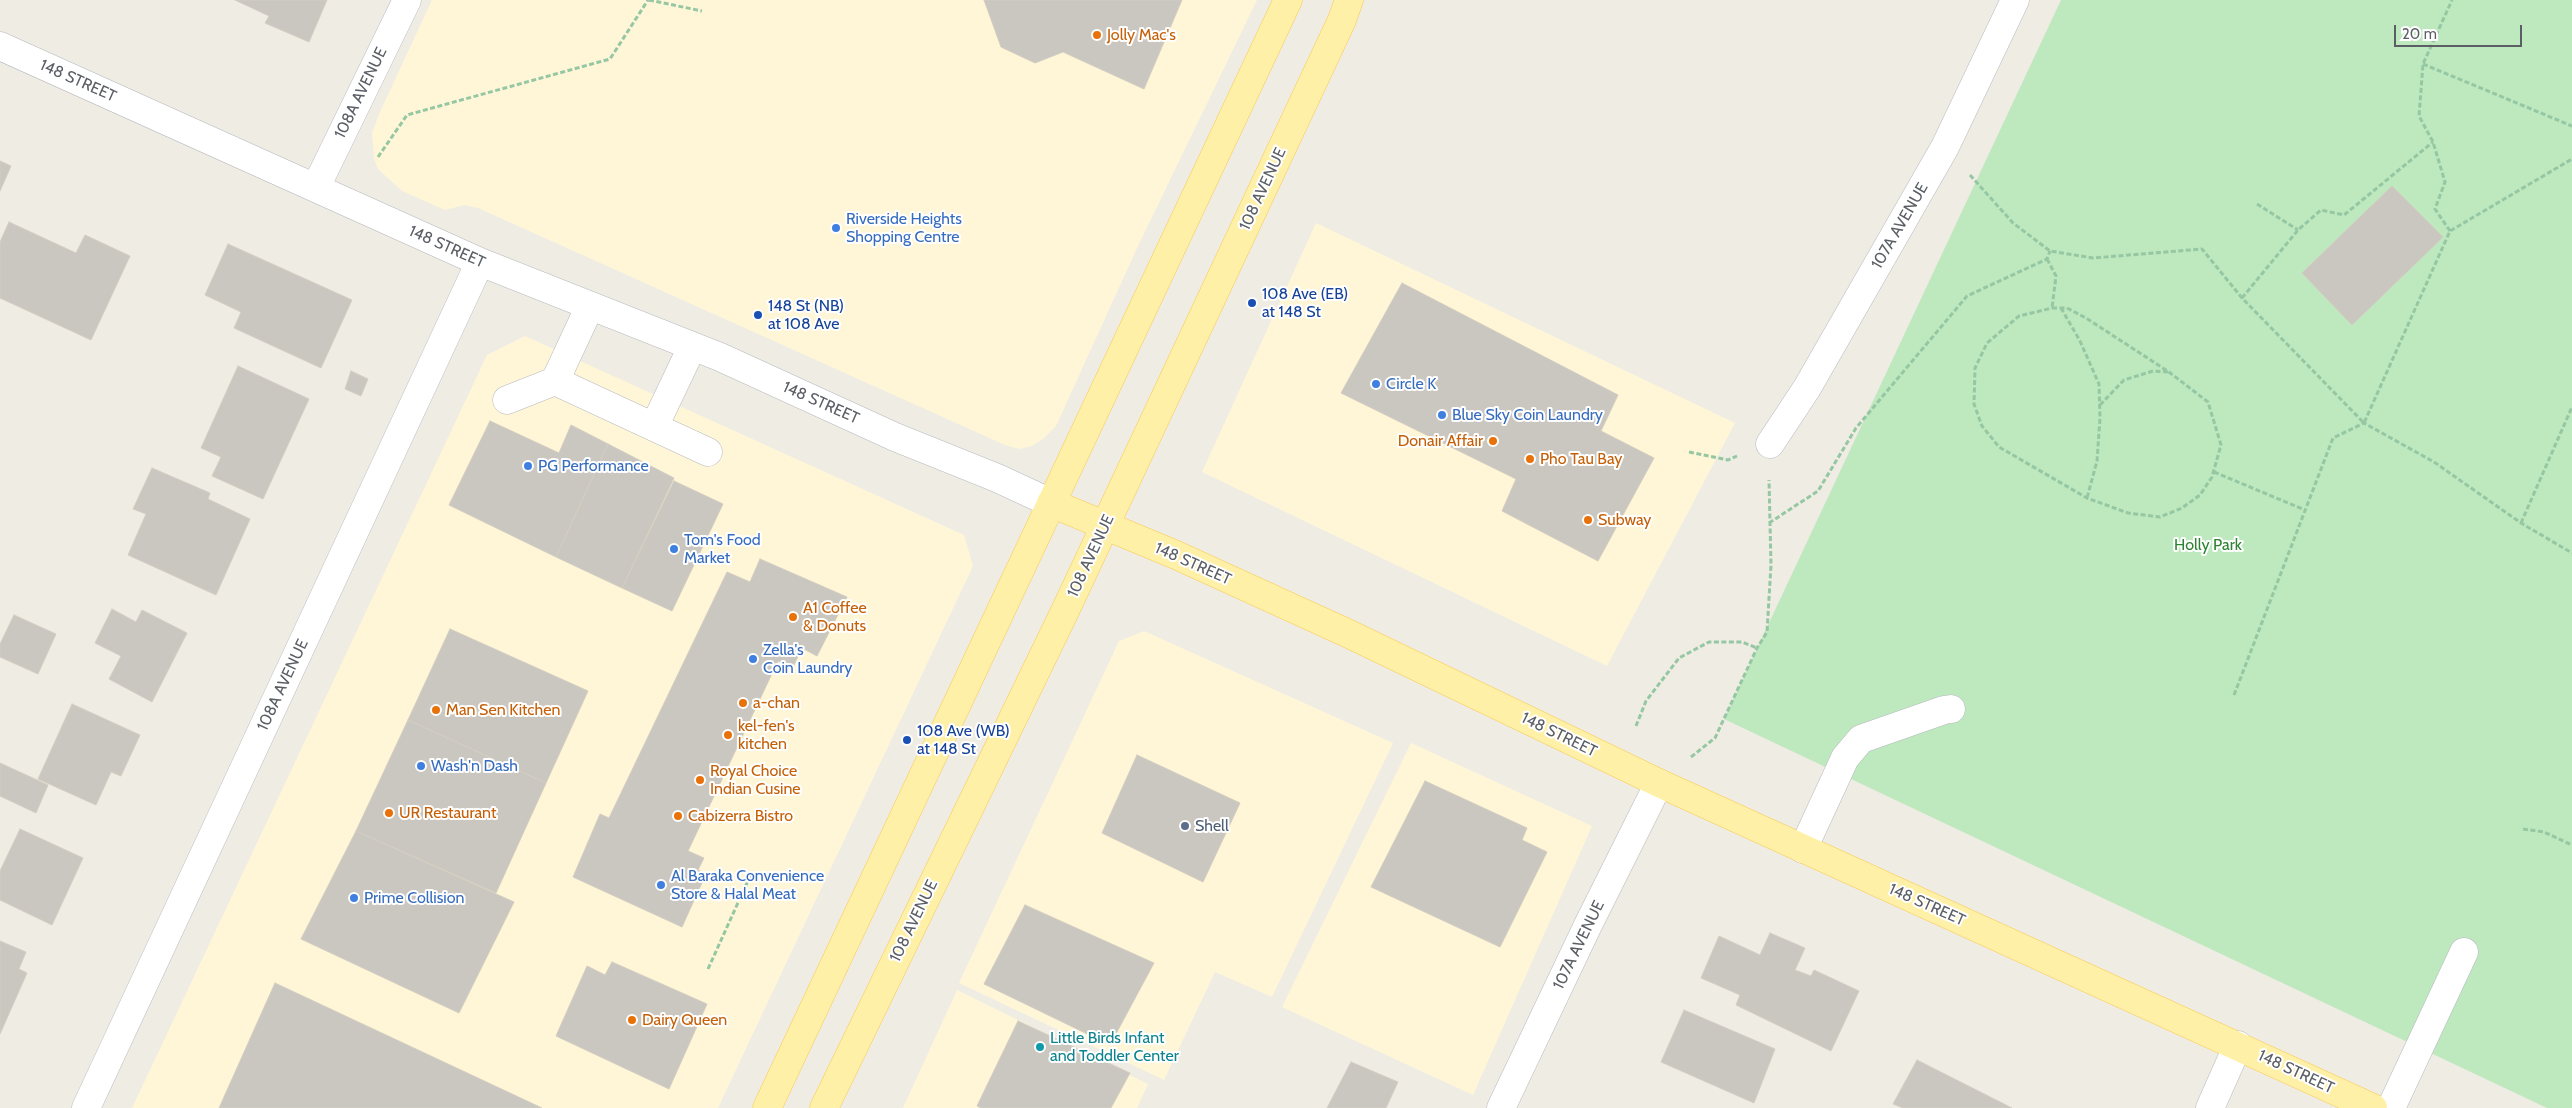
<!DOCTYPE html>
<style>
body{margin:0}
#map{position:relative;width:2572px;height:1108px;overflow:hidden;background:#efece3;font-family:Cabin,sans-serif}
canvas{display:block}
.scale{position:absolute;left:2394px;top:25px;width:128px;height:22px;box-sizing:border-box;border:2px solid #5b5f65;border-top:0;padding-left:6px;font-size:15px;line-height:18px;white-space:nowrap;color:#5b5f65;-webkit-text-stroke:4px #fff;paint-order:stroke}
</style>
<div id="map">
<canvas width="2572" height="1108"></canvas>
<div class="scale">20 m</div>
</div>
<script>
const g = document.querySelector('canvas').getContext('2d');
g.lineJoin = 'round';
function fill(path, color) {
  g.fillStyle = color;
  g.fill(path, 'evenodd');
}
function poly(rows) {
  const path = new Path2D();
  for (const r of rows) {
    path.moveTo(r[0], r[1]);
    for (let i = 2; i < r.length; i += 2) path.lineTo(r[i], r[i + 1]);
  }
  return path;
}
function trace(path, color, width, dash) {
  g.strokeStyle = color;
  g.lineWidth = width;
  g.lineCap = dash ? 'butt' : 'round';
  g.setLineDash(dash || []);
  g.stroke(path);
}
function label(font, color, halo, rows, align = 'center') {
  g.font = font + ' Cabin,sans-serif';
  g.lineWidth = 4;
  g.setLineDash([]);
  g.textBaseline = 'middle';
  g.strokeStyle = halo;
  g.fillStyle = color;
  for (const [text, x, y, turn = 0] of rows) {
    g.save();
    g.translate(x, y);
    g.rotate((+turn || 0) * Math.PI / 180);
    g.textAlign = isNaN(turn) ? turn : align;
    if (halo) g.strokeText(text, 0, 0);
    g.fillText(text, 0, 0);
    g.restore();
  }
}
fill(poly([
 [432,0,1257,0,1138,246,1056,426,1043,439,1032,446,1019,449,1005,445,478,208,465,205,445,210,402,191,378,169,374,159,372,133,380,112],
 [1316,223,1735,423,1607,666,1202,472],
 [525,336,964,535,973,566,718,1108,132,1108,487,355],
 [1144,631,1393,743,1272,997,1215,972,1164,1080,959,983,1119,641],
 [1411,743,1592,826,1473,1095,1282,1007],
 [957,990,1148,1084,1137,1108,903,1108]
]), '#fff6d8');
fill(poly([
 [2061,0,2572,0,2572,1108,2547,1108,1724,719]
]), '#bee8be');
const building = poly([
 [235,0,327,0,309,42,265,23,269,16,235,0],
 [984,0,1182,0,1144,89,1063,52,1035,63,1001,47,984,0],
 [0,161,11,166,0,191,0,161],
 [2392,186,2443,237,2352,325,2302,273,2392,186],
 [9,222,76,253,85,235,130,256,91,340,0,298,0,242,9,222],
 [228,244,352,300,321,368,234,328,241,312,205,295,228,244],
 [1402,283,1618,395,1601,431,1654,458,1598,561,1502,511,1516,479,1341,393,1402,283],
 [238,366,309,399,263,499,212,476,221,457,201,448,238,366],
 [351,371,368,379,361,396,345,389,351,371],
 [490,421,559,453,571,425,608,444,556,557,449,505,490,421],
 [608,444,674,478,622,588,556,557,608,444],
 [152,468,210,493,208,499,250,519,216,595,128,555,146,514,133,509,152,468],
 [674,481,723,504,672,611,622,588,674,481],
 [760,559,847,597,817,656,802,648,793,667,778,661,688,851,704,858,698,870,706,874,682,927,573,877,600,814,609,818,727,572,750,582,760,559],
 [112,609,136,622,142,610,187,633,152,702,109,679,121,656,95,643,112,609],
 [14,615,56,634,38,674,0,657,0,644,14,615],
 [450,629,588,691,546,783,408,720,450,629],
 [72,704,140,735,121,776,111,772,96,805,38,779,72,704],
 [408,720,546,783,496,893,356,831,408,720],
 [1137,755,1240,803,1203,882,1102,833,1137,755],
 [0,763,48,785,36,813,0,796,0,763],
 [1425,781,1527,828,1522,840,1547,852,1500,947,1371,887,1425,781],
 [20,829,83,858,52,925,0,900,0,871,20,829],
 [356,831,514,902,459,1013,301,939,356,831],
 [1025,905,1154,963,1110,1045,984,984,1025,905],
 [1770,933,1805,948,1795,970,1811,976,1814,970,1859,991,1831,1051,1736,1005,1740,995,1701,978,1719,936,1760,955,1770,933],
 [0,941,26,952,19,969,27,973,0,1034,0,941],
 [612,962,707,1004,669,1089,556,1036,587,966,605,975,612,962],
 [275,983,542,1108,219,1108,275,983],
 [1684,1010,1775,1049,1754,1103,1661,1062,1684,1010],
 [1018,1021,1130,1073,1111,1108,981,1108,977,1106,1018,1021],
 [1917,1060,2012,1108,1903,1108,1893,1104,1917,1060],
 [1351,1062,1398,1082,1386,1108,1327,1108,1351,1062]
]);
fill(building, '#cac6c0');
trace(building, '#d4cec1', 1);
const minor = poly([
 [0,46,480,262,720,357,895,437,997,478,1051,503],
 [316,187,407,0],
 [590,306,555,381,708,452],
 [507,400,555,381],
 [654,427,692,347],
 [1770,444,1807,388,1945,147,2015,0],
 [1803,849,1845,758,1861,739,1944,710,1951,709],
 [86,1108,480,262],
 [1501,1108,1588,925,1659,783],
 [2210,1108,2238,1045],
 [2391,1108,2464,952]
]);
const major = poly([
 [1051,503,1176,555,1347,633,1659,783,2373,1108],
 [767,1108,1288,0],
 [824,1108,1065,611,1342,20,1349,0]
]);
trace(minor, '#b6b9be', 29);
trace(major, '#faca51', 29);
trace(poly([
 [649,0,702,11],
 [2423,64,2572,126],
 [378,157,407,115,610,59,648,0],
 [1970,175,2013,223,2050,251,2093,258,2202,249,2242,298,2364,423,2450,231,2572,159],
 [2257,204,2298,230],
 [2450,231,2435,209,2445,182,2433,142,2419,116,2423,64,2452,0],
 [2047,259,2056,276,2052,308],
 [2242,298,2298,230,2321,210,2344,215,2433,142],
 [2052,308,2067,308,2086,318,2169,372,2208,402,2221,445,2212,477,2200,495,2182,508,2160,517,2128,513,2087,498,1999,447,1982,426,1974,404,1975,368,1987,343,2019,316,2052,308],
 [2061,308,2080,341,2099,384,2100,418,2097,461,2087,498],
 [2100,405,2124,380,2153,371,2169,372],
 [1689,452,1728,460,1737,456],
 [2214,472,2305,510],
 [1769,523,1818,491,1856,428,1967,296,2047,259,2050,251],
 [2521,523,2572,407],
 [2234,695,2333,438,2364,423,2434,462,2521,523,2572,553],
 [1636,726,1646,701,1679,658,1709,642,1742,642,1757,648],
 [1691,757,1715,738,1757,648,1767,632,1771,565,1769,480],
 [2523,829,2544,832,2572,845],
 [708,969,751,874]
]), '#95c7a3', 3, [5, 2.5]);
trace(minor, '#fff', 28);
trace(major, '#fff0a8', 28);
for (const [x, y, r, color] of [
 [1097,35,5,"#e8710a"],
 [836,228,5,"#3f7fe0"],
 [1252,303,5,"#1a4fb4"],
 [758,315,5,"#1a4fb4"],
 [1376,384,5,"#3f7fe0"],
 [1442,415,5,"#3f7fe0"],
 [1493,441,5,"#e8710a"],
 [1530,459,5,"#e8710a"],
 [528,466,5,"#3f7fe0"],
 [1588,520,5,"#e8710a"],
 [674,549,5,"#3f7fe0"],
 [793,617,5,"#e8710a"],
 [753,659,5,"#3f7fe0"],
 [743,703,5,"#e8710a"],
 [436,710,5,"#e8710a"],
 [728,735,5,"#e8710a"],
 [907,740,5,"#1a4fb4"],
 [421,766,5,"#3f7fe0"],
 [700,780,5,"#e8710a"],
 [389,813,5,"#e8710a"],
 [678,816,5,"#e8710a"],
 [1185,826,5,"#5c6f8a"],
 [661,885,5,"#3f7fe0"],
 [354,898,5,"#3f7fe0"],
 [632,1020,5,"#e8710a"],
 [1040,1047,5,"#0f9aa8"]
]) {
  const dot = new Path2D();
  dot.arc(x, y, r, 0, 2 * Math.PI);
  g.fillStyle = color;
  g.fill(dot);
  trace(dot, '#fff', 2);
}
label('16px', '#c56008', '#fff', [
 ["Jolly Mac's",1107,35],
 ["Donair Affair",1483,441,"right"],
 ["Pho Tau Bay",1540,459],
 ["Subway",1598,520],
 ["A1 Coffee",803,608],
 ["& Donuts",803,626],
 ["a-chan",753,703],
 ["Man Sen Kitchen",446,710],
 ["kel-fen's",738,726],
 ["kitchen",738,744],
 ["Royal Choice",710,771],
 ["Indian Cusine",710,789],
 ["UR Restaurant",399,813],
 ["Cabizerra Bistro",688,816],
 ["Dairy Queen",642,1020]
], 'left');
label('16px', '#5b5f65', '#fff', [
 ["148 STREET",78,81,24],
 ["108A AVENUE",361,93,-64],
 ["108 AVENUE",1263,189,-65],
 ["107A AVENUE",1900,226,-60],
 ["148 STREET",447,247,24],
 ["148 STREET",821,403,24],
 ["108 AVENUE",1091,556,-65],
 ["148 STREET",1193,564,24],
 ["108A AVENUE",283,685,-65],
 ["148 STREET",1559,735,26],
 ["148 STREET",1927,905,24],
 ["108 AVENUE",914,921,-64],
 ["107A AVENUE",1579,945,-64],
 ["148 STREET",2296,1072,25]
]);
label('16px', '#366cbe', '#fff', [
 ["Riverside Heights",846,219],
 ["Shopping Centre",846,237],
 ["Circle K",1386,384],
 ["Blue Sky Coin Laundry",1452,415],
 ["PG Performance",538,466],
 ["Tom's Food",684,540],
 ["Market",684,558],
 ["Zella's",763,650],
 ["Coin Laundry",763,668],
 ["Wash'n Dash",431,766],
 ["Al Baraka Convenience",671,876],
 ["Store & Halal Meat",671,894],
 ["Prime Collision",364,898]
], 'left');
label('16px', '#164399', '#fff', [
 ["108 Ave (EB)",1262,294],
 ["at 148 St",1262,312],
 ["148 St (NB)",768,306],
 ["at 108 Ave",768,324],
 ["108 Ave (WB)",917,731],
 ["at 148 St",917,749]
], 'left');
label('16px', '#2e8231', '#fff', [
 ["Holly Park",2208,545]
]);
label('16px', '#4e5e75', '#fff', [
 ["Shell",1195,826]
], 'left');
label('16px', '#0d838f', '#fff', [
 ["Little Birds Infant",1050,1038],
 ["and Toddler Center",1050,1056]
], 'left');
</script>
